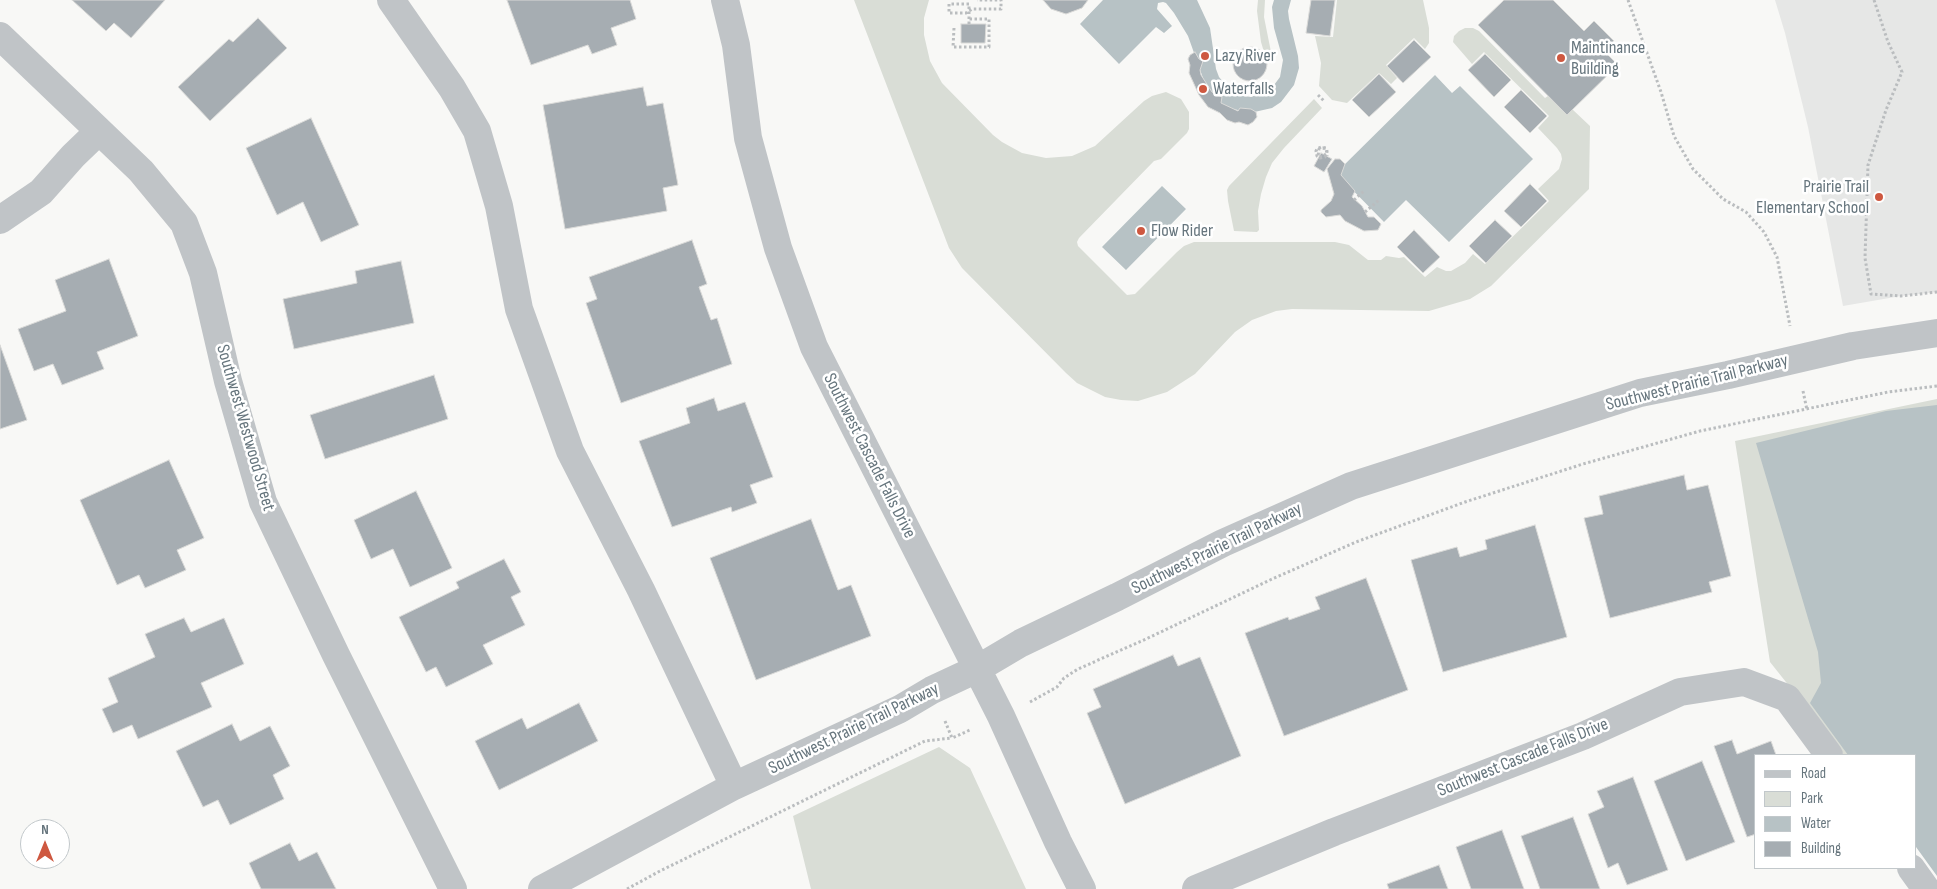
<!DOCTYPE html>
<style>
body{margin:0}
#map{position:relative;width:1937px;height:889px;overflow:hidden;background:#f8f8f6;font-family:"Sofia Sans Condensed",sans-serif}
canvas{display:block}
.legend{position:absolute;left:1754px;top:754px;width:162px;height:115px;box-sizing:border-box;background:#fff;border:1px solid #c2c8cb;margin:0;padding:6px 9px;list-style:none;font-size:15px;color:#66757d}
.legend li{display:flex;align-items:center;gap:10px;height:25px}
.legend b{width:25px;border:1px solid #c2c8cb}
.north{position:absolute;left:20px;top:819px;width:50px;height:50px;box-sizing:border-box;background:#fff;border:1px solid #c2c8cb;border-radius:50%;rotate:0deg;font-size:14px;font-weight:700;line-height:20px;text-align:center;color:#66757d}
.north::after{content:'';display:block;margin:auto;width:18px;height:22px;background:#ce5840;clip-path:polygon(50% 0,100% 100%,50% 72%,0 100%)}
</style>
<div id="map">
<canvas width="1937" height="889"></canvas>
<ul class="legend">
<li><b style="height:6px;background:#c0c4c7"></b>Road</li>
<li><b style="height:14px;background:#d9ddd6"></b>Park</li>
<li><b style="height:14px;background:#b7c2c5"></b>Water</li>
<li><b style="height:14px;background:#a6adb2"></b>Building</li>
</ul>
<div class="north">N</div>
</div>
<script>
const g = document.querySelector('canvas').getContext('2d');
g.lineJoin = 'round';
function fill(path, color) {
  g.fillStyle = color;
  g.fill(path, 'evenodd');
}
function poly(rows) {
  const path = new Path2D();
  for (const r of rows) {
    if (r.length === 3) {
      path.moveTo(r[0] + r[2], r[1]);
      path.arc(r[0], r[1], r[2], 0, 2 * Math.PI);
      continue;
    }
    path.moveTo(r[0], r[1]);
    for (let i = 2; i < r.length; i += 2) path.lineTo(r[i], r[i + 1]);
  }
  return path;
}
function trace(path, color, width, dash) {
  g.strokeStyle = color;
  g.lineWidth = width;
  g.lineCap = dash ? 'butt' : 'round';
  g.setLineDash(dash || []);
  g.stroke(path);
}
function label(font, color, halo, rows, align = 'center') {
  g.font = font + ' "Sofia Sans Condensed",sans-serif';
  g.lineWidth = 5;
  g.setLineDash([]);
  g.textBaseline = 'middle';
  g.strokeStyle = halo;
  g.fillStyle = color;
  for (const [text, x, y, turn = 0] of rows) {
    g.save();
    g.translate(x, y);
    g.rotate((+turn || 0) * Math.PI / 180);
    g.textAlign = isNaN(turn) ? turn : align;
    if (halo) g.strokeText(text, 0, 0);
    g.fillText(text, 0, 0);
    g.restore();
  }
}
fill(poly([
 [1775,0,1937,0,1937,292,1901,296,1843,306,1808,127,1785,33]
]), '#e6e7e6');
fill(poly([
 [854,0,929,0,924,18,924,35,930,61,942,83,993,135,1002,142,1022,153,1046,158,1072,156,1095,146,1144,101,1152,96,1166,92,1181,99,1189,112,1189,129,1187,133,1161,159,1154,161,1079,238,1077,242,1078,246,1127,295,1135,294,1177,252,1184,246,1194,242,1335,242,1349,245,1368,260,1381,260,1386,256,1399,258,1404,257,1425,277,1437,267,1446,271,1451,271,1465,263,1473,254,1485,264,1549,201,1538,189,1559,169,1562,159,1561,154,1557,148,1538,128,1549,116,1484,52,1472,64,1453,42,1454,36,1459,31,1465,28,1473,28,1479,31,1545,98,1548,96,1567,114,1572,109,1590,126,1589,189,1491,286,1470,299,1429,311,1292,309,1276,311,1252,320,1235,332,1195,374,1167,392,1138,401,1121,400,1105,397,1077,383,1066,373,962,268,949,248],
 [1258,0,1265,0,1264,17,1271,52,1270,56,1264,52,1261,42,1257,11],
 [1337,0,1423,0,1429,28,1429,43,1425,49,1414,38,1386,65,1397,78,1391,84,1379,73,1347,103,1332,100,1319,86,1321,63,1315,36,1333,37],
 [1314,99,1322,108,1284,148,1272,163,1266,177,1261,194,1258,211,1259,230,1257,232,1234,231,1228,201,1227,190,1229,186],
 [1937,399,1937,873,1916,755,1844,755,1770,662,1735,441],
 [939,747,970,768,1026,889,811,889,793,816]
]), '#d9ddd6');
fill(poly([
 [1103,0,1197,0,1210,28,1216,69,1219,77,1230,90,1237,95,1251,97,1271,89,1280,77,1283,60,1274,28,1272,7,1274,0,1291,0,1288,11,1289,19,1298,56,1299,68,1294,85,1281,102,1272,108,1250,113,1225,107,1208,92,1188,36,1174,13,1166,3,1163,2,1158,3,1157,9,1172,26,1164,33,1156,27,1119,64,1080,24],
 [1435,75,1452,93,1460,86,1533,159,1449,242,1406,200,1384,222,1336,173],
 [1162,186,1186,209,1126,270,1102,247],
 [1937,405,1937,876,1916,847,1916,755,1848,755,1810,703,1821,683,1818,652,1756,443,1886,411]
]), '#b7c2c5');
const building = poly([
 [72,0,165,0,131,38,114,23,106,31,72,0],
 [507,0,630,0,636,19,611,28,617,45,592,54,588,45,531,65,507,0],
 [1043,0,1088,0,1082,8,1066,14,1051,9,1043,0],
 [1311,0,1335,0,1330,36,1306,33,1311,0],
 [1504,0,1553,0,1584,31,1594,21,1614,41,1604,51,1618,65,1567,115,1478,25,1504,0],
 [258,18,287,48,210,121,178,87,229,39,233,42,258,18],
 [961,24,986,24,985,43,961,43,961,24],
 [1414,40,1431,57,1403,83,1387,66,1414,40],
 [1250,64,17],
 [1195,52,1199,59,1203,61,1200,70,1201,75,1212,92,1222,97,1221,103,1238,111,1240,108,1251,109,1256,112,1257,117,1253,122,1248,125,1239,122,1235,123,1227,120,1220,113,1208,107,1199,95,1189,73,1190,65,1188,59,1190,55,1195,52],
 [1485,54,1511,80,1494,97,1468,70,1485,54],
 [1379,74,1396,92,1369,117,1352,100,1379,74],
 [643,87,647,106,663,103,678,185,663,188,667,211,565,229,543,105,643,87],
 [1521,90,1547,116,1530,133,1504,107,1521,90],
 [311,118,359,225,321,242,303,202,277,215,246,148,311,118],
 [1321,153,1332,159,1324,172,1314,166,1321,153],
 [1335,159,1340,159,1345,164,1341,175,1355,191,1352,197,1362,206,1368,217,1374,217,1381,224,1378,230,1364,231,1345,221,1340,215,1326,217,1321,212,1321,210,1331,201,1334,194,1327,169,1335,159],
 [1530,184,1547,201,1521,227,1504,211,1530,184],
 [1495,220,1512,236,1486,263,1469,246,1495,220],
 [1414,230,1440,257,1423,273,1397,247,1414,230],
 [692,240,707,284,699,287,711,320,717,318,732,364,621,403,586,303,597,299,589,277,692,240],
 [109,259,138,336,97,352,104,369,62,385,53,364,34,371,18,329,66,311,55,280,109,259],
 [401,261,414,323,294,349,283,299,357,283,355,271,401,261],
 [0,345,27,420,0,429,0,345],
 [434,375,448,419,325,459,310,415,434,375],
 [714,398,718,411,745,402,773,477,750,485,757,503,732,512,731,507,672,527,639,441,690,423,686,408,714,398],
 [169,460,204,538,177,550,186,570,145,588,139,575,117,585,80,500,169,460],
 [1684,475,1687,490,1708,485,1731,576,1709,582,1712,592,1610,618,1584,518,1603,514,1599,496,1684,475],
 [416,491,452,568,410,587,393,549,371,559,354,520,416,491],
 [811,519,838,590,851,585,871,636,756,680,710,558,811,519],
 [1535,525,1567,637,1443,672,1411,560,1457,547,1460,557,1487,549,1485,540,1535,525],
 [504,559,521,592,511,597,525,625,483,645,493,664,446,687,436,667,426,672,399,617,459,588,456,582,504,559],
 [1366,578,1408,690,1284,736,1245,633,1288,617,1289,620,1320,609,1315,597,1366,578],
 [184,618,191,632,224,618,244,664,201,683,212,707,138,739,132,725,113,733,102,709,118,702,108,678,155,657,145,634,184,618],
 [1173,655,1178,666,1200,657,1241,756,1125,804,1087,713,1101,707,1093,689,1173,655],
 [579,703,598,741,499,790,475,741,522,718,527,729,579,703],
 [232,724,240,741,270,726,290,766,273,775,284,799,230,825,218,800,203,807,176,751,232,724],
 [1732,740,1737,754,1771,741,1776,755,1756,755,1756,834,1747,837,1714,746,1732,740],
 [1702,761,1735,842,1686,861,1654,781,1702,761],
 [1633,777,1668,870,1627,885,1618,863,1608,868,1588,814,1604,807,1597,791,1633,777],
 [1573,817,1600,889,1540,889,1521,836,1573,817],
 [1502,830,1524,889,1471,889,1456,847,1502,830],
 [290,843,299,861,317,852,336,889,261,889,249,863,290,843],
 [1439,865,1448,889,1389,889,1387,884,1439,865]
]);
fill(building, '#a6adb2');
trace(building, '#dadad8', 1);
trace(poly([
 [1628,0,1661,92,1674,136,1693,169,1723,199,1746,212,1764,232,1777,257,1790,326],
 [1874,0,1888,42,1902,72,1886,110,1868,165,1865,258,1871,294,1901,296,1937,292],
 [969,24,969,4,949,4,949,13,966,13,972,9,1001,9,1001,0,977,0],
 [954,28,953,47,989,47,989,19,969,19,969,20],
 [1318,95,1325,102],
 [1326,154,1322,157,1318,156,1319,149,1323,148,1327,150,1325,157,1320,158,1317,156,1316,151,1317,149,1321,147,1326,148,1327,151,1327,156],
 [1354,200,1364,191],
 [1365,212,1379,200],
 [1803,391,1807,410],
 [1030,702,1057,687,1064,678,1078,669,1146,639,1270,580,1356,542,1465,502,1583,464,1700,431,1888,392,1937,386],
 [945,721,952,738,970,730],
 [627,889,660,871,925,741,952,738]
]), '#babdbf', 3, [2.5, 2.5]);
trace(poly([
 [391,0,452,88,477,131,499,206,519,309,570,451,641,590,734,786],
 [725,0,736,45,748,138,778,248,814,347,1001,716,1058,842,1082,889],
 [0,36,141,171,184,223,203,273,228,381,263,502,336,655,453,889],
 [0,220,41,192,73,156,99,131],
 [1911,868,1926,889],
 [542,889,734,786,900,709,932,690,977,669,1021,643,1117,597,1223,543,1351,486,1640,393,1728,375,1853,346,1937,333],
 [1196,889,1334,832,1583,736,1680,692,1744,682,1787,698,1829,755]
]), '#c0c4c7', 28);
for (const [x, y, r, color] of [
 [1205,56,5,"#ce5840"],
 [1561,58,5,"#ce5840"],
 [1203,89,5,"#ce5840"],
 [1879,197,5,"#ce5840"],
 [1141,231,5,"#ce5840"]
]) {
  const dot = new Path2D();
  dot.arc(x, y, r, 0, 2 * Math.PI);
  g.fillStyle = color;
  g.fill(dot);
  trace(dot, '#fff', 2);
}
label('18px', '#66757d', '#fff', [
 ["Maintinance",1571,48],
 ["Building",1571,69],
 ["Lazy River",1215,56],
 ["Waterfalls",1213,89],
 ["Prairie Trail",1869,187,"right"],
 ["Elementary School",1869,208,"right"],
 ["Flow Rider",1151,231]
], 'left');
label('18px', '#66757d', '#fff', [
 ["Southwest Prairie Trail Parkway",1697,383,-14],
 ["Southwest Westwood Street",245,428,74],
 ["Southwest Cascade Falls Drive",869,456,63],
 ["Southwest Prairie Trail Parkway",1217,549,-26],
 ["Southwest Prairie Trail Parkway",854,729,-26],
 ["Southwest Cascade Falls Drive",1523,758,-22]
]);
</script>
